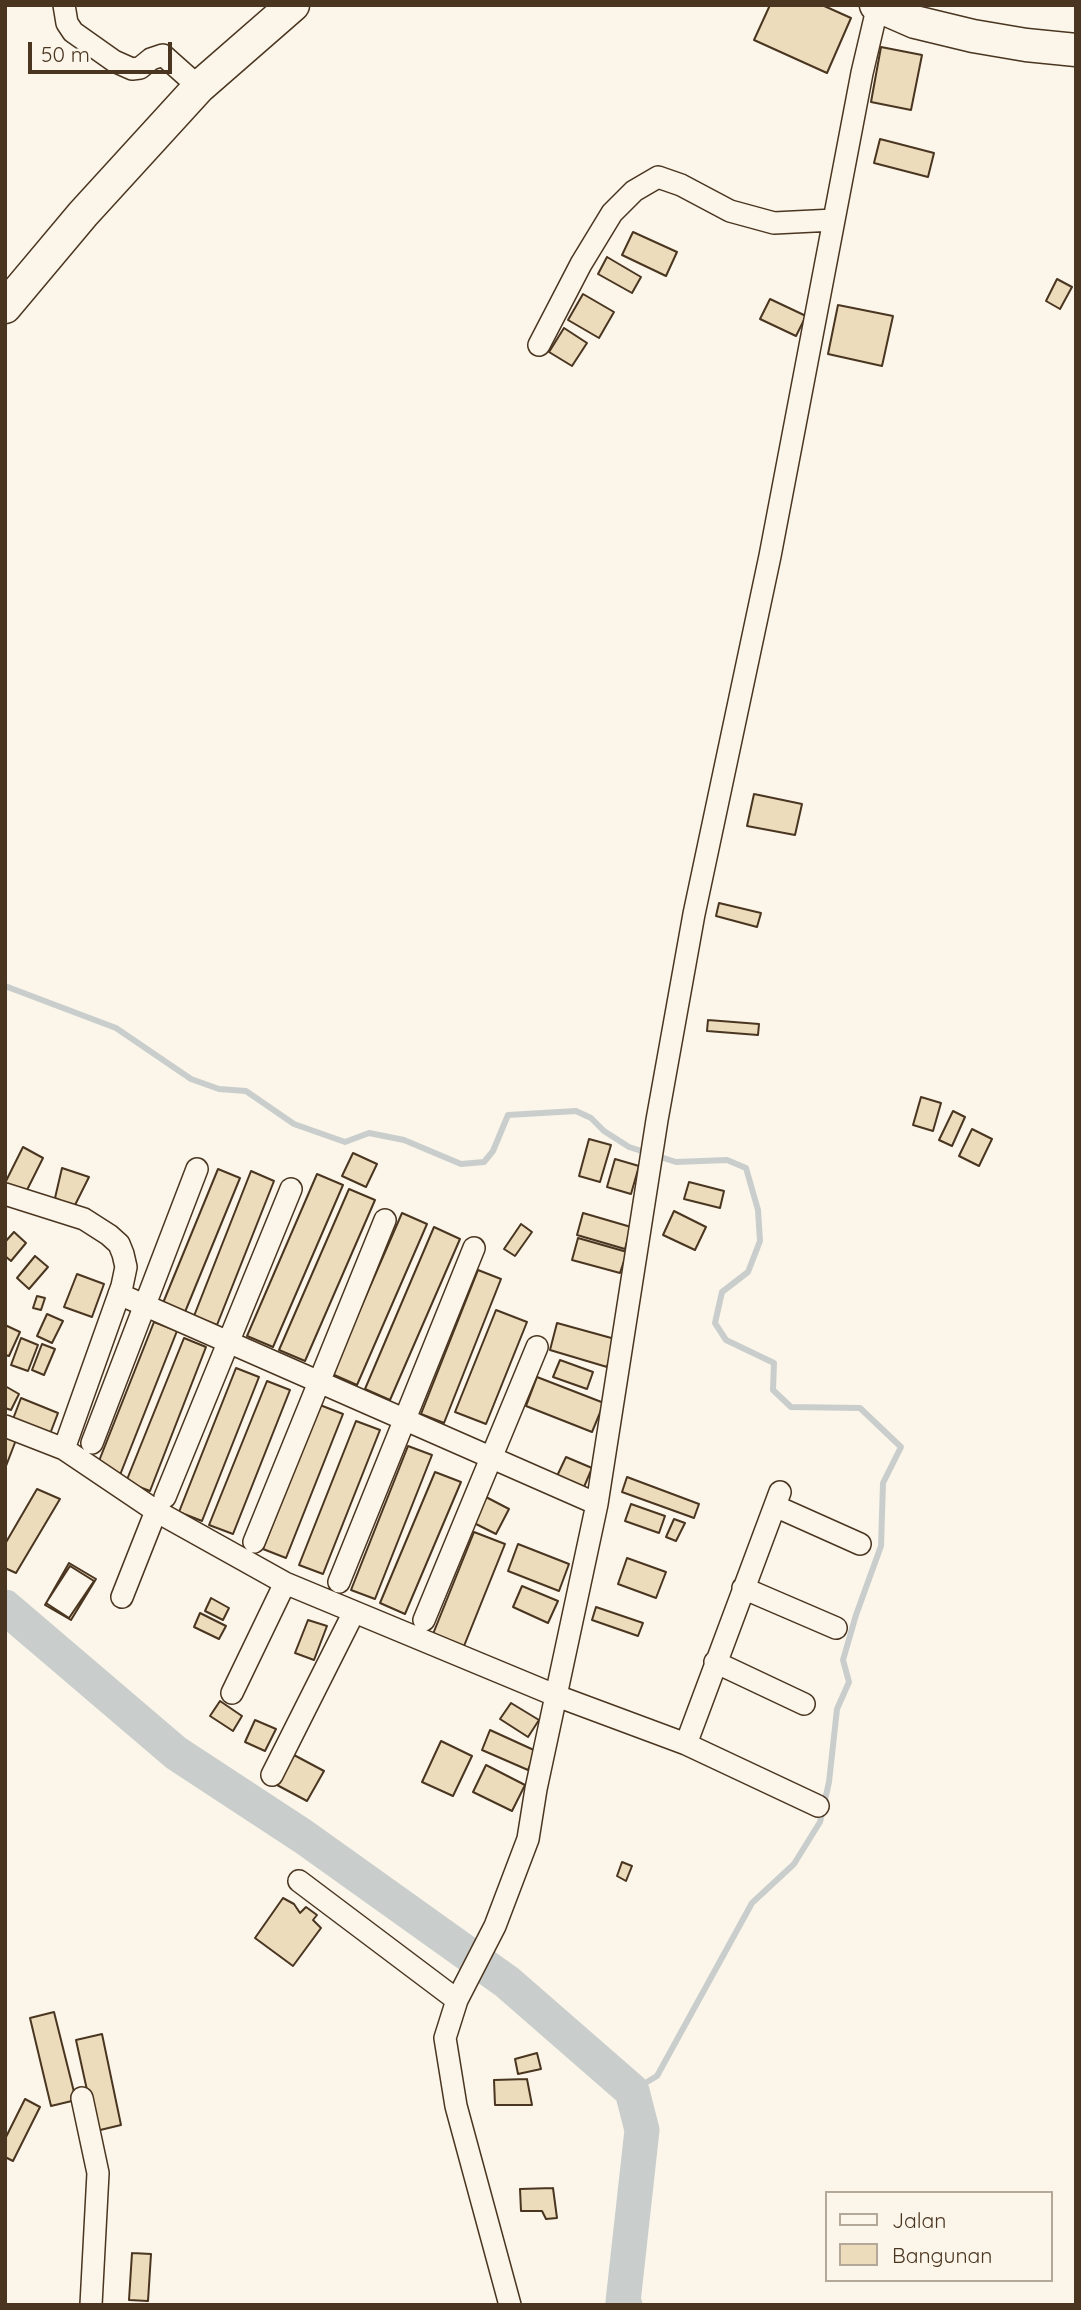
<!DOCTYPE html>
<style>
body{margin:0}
#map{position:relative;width:1081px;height:2310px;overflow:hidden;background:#fbf6e9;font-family:Quicksand,sans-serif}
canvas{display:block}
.frame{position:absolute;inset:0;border:7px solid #4a3520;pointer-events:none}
.legend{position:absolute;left:825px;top:2191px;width:228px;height:91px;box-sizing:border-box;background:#fbf6e9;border:2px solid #b4a999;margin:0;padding:9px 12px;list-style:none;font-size:21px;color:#4a3520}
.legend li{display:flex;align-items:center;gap:14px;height:35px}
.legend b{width:35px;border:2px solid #b4a999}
.scale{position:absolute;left:28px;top:42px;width:144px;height:32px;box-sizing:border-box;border:4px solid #4a3520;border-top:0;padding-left:9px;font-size:21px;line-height:24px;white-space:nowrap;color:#4a3520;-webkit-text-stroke:5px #fbf6e9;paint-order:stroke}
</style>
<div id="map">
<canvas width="1081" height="2310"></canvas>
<div class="frame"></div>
<ul class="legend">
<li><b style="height:9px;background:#fbf6e9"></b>Jalan</li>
<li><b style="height:19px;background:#ecdcbc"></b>Bangunan</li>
</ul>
<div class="scale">50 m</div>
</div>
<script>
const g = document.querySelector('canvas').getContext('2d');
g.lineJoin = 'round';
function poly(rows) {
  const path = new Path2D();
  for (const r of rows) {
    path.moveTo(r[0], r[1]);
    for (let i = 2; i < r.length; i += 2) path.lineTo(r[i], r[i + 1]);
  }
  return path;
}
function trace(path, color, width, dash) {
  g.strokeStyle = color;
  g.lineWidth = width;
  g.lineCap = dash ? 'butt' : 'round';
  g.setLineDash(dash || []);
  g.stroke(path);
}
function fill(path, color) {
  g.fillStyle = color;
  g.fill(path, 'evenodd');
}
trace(poly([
 [5,986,116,1028,191,1079,219,1089,246,1091,294,1124,345,1142,369,1133,404,1140,461,1164,484,1162,493,1151,508,1115,576,1111,591,1118,604,1131,629,1147,676,1162,727,1160,746,1168,758,1210,760,1241,748,1272,722,1292,715,1323,726,1340,774,1363,773,1390,791,1407,860,1408,901,1447,883,1483,881,1546,856,1615,843,1660,849,1682,837,1709,829,1782,820,1822,794,1864,752,1903,657,2076,632,2091]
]), '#c9cecd', 6);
trace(poly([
 [5,1607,176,1753,304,1837,507,1982,632,2091,642,2130,623,2302,625,2305]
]), '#c9cecd', 35);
const building = poly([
 [770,5,822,5,851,18,827,73,754,40,770,5],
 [881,47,922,55,911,110,871,102,881,47],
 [880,139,934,153,928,177,874,163,880,139],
 [633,232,677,252,666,276,622,255,633,232],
 [607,257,641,277,632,293,598,274,607,257],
 [1057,279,1072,287,1060,309,1046,301,1057,279],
 [583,294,614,312,599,338,568,320,583,294],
 [770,299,806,316,796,336,760,319,770,299],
 [838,305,893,316,882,366,828,354,838,305],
 [564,328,587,343,572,366,549,352,564,328],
 [754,794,802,804,795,835,747,826,754,794],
 [719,903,761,913,757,927,716,916,719,903],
 [708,1020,759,1024,758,1035,707,1031,708,1020],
 [921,1097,941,1103,933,1131,913,1125,921,1097],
 [953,1111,965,1117,952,1146,939,1140,953,1111],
 [972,1129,992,1139,979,1166,959,1156,972,1129],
 [589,1139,611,1145,600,1182,579,1176,589,1139],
 [23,1147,43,1158,25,1194,5,1183,23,1147],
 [353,1153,377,1164,366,1187,342,1176,353,1153],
 [615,1159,639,1166,631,1194,607,1187,615,1159],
 [62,1168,89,1177,74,1207,55,1198,62,1168],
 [218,1169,240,1178,185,1312,163,1303,218,1169],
 [251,1171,274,1181,217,1325,194,1316,251,1171],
 [317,1174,343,1185,273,1347,247,1336,317,1174],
 [689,1182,724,1191,720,1208,684,1199,689,1182],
 [349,1189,375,1200,305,1361,279,1350,349,1189],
 [674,1211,706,1227,695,1250,663,1235,674,1211],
 [402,1213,427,1224,357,1385,332,1374,402,1213],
 [583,1213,631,1227,625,1249,577,1235,583,1213],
 [521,1224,532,1232,515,1256,504,1249,521,1224],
 [434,1227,460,1239,390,1400,365,1389,434,1227],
 [14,1232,26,1243,11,1261,5,1256,5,1242,14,1232],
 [578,1238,627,1252,620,1273,572,1260,578,1238],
 [35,1256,48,1267,29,1289,17,1278,35,1256],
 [478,1270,501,1279,444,1423,421,1414,478,1270],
 [77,1274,104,1284,92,1317,64,1307,77,1274],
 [37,1296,45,1298,41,1310,33,1308,37,1296],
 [496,1310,527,1322,486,1424,455,1412,496,1310],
 [47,1314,63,1321,52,1343,37,1336,47,1314],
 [154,1322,177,1331,120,1475,97,1466,154,1322],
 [557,1323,615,1339,607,1367,550,1350,557,1323],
 [5,1325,20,1332,9,1356,5,1355,5,1325],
 [21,1338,38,1345,28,1371,11,1365,21,1338],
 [184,1338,206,1347,150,1491,126,1482,184,1338],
 [42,1344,55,1349,44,1375,32,1370,42,1344],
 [560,1360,593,1372,587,1389,553,1377,560,1360],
 [236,1368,259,1377,202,1521,179,1512,236,1368],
 [537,1377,604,1403,592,1432,526,1406,537,1377],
 [267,1381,290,1390,233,1534,209,1525,267,1381],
 [5,1386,19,1394,11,1410,5,1408,5,1386],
 [21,1398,58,1413,50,1434,13,1419,21,1398],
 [320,1405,343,1414,286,1558,263,1549,320,1405],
 [356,1421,380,1430,323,1574,299,1565,356,1421],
 [5,1436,16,1440,6,1466,5,1466,5,1436],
 [408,1446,432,1455,375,1599,351,1590,408,1446],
 [566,1457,592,1468,584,1487,557,1476,566,1457],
 [435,1472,461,1482,405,1614,380,1603,435,1472],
 [627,1477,699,1504,694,1518,622,1492,627,1477],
 [37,1489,60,1499,16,1573,5,1568,5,1544,37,1489],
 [486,1497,509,1509,496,1534,474,1523,486,1497],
 [631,1504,665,1516,659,1533,625,1521,631,1504],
 [674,1519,685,1523,676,1541,666,1537,674,1519],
 [474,1532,505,1544,464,1646,433,1634,474,1532],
 [518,1544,569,1564,559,1591,508,1571,518,1544],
 [627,1558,666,1572,656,1598,618,1584,627,1558],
 [69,1563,96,1579,71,1620,45,1605,69,1563],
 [70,1566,94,1581,69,1618,46,1603,70,1566],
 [522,1586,558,1601,548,1623,513,1607,522,1586],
 [211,1598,229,1608,223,1620,205,1611,211,1598],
 [596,1607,643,1623,638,1636,592,1620,596,1607],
 [200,1613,226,1626,219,1639,194,1627,200,1613],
 [308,1620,327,1626,314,1660,295,1653,308,1620],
 [220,1701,242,1716,233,1731,210,1716,220,1701],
 [511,1703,539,1720,528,1737,500,1719,511,1703],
 [255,1720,276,1729,265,1751,245,1742,255,1720],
 [490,1730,536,1751,528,1770,482,1750,490,1730],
 [441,1741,472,1756,453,1796,422,1782,441,1741],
 [294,1755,324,1771,307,1801,277,1785,294,1755],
 [486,1765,525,1785,512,1811,473,1792,486,1765],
 [622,1862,632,1866,626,1881,617,1876,622,1862],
 [283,1898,294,1904,300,1913,306,1907,317,1915,313,1920,321,1928,293,1966,255,1938,283,1898],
 [54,2012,76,2100,51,2106,30,2018,54,2012],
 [102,2034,121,2125,96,2131,76,2040,102,2034],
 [537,2053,541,2069,518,2074,515,2059,537,2053],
 [527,2079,532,2105,495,2105,494,2080,527,2079],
 [25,2099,40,2107,13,2161,5,2157,5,2139,25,2099],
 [553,2188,557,2218,546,2219,542,2211,521,2211,520,2189,553,2188],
 [132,2253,151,2254,148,2301,129,2300,132,2253]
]);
fill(building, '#ecdcbc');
trace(building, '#4a3520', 2);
const minor = poly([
 [64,5,67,23,73,32,114,61,132,69,140,68,151,59,163,55,199,87],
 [539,345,581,264,612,213,634,191,658,177,681,185,730,211,774,223,834,220],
 [5,1194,84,1219,109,1235,119,1244,123,1254,126,1267,122,1286,64,1449,156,1511,285,1583,557,1696,686,1744,818,1806],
 [119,1294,597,1504],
 [5,1426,64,1449],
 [92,1443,197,1169],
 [165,1497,291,1189],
 [775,1506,860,1544],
 [254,1542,385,1220],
 [339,1582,474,1248],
 [743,1588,836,1628],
 [122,1597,156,1511],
 [424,1620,537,1347],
 [715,1662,804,1704],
 [232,1693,285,1583],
 [686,1744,780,1492],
 [272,1775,354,1612],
 [299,1881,457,2000],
 [82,2098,98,2173,91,2305],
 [510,2305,456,2106,445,2038,457,2000,495,1926,528,1839,536,1789,597,1504,657,1120,694,914,770,556,862,73,878,5]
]);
const highway = poly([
 [876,5,915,22,973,36,1026,45,1076,50],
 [5,307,83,214,199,87,293,5]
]);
trace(minor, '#4a3520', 24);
trace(highway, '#4a3520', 35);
trace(minor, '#fbf6e9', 21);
trace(highway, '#fbf6e9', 32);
</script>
